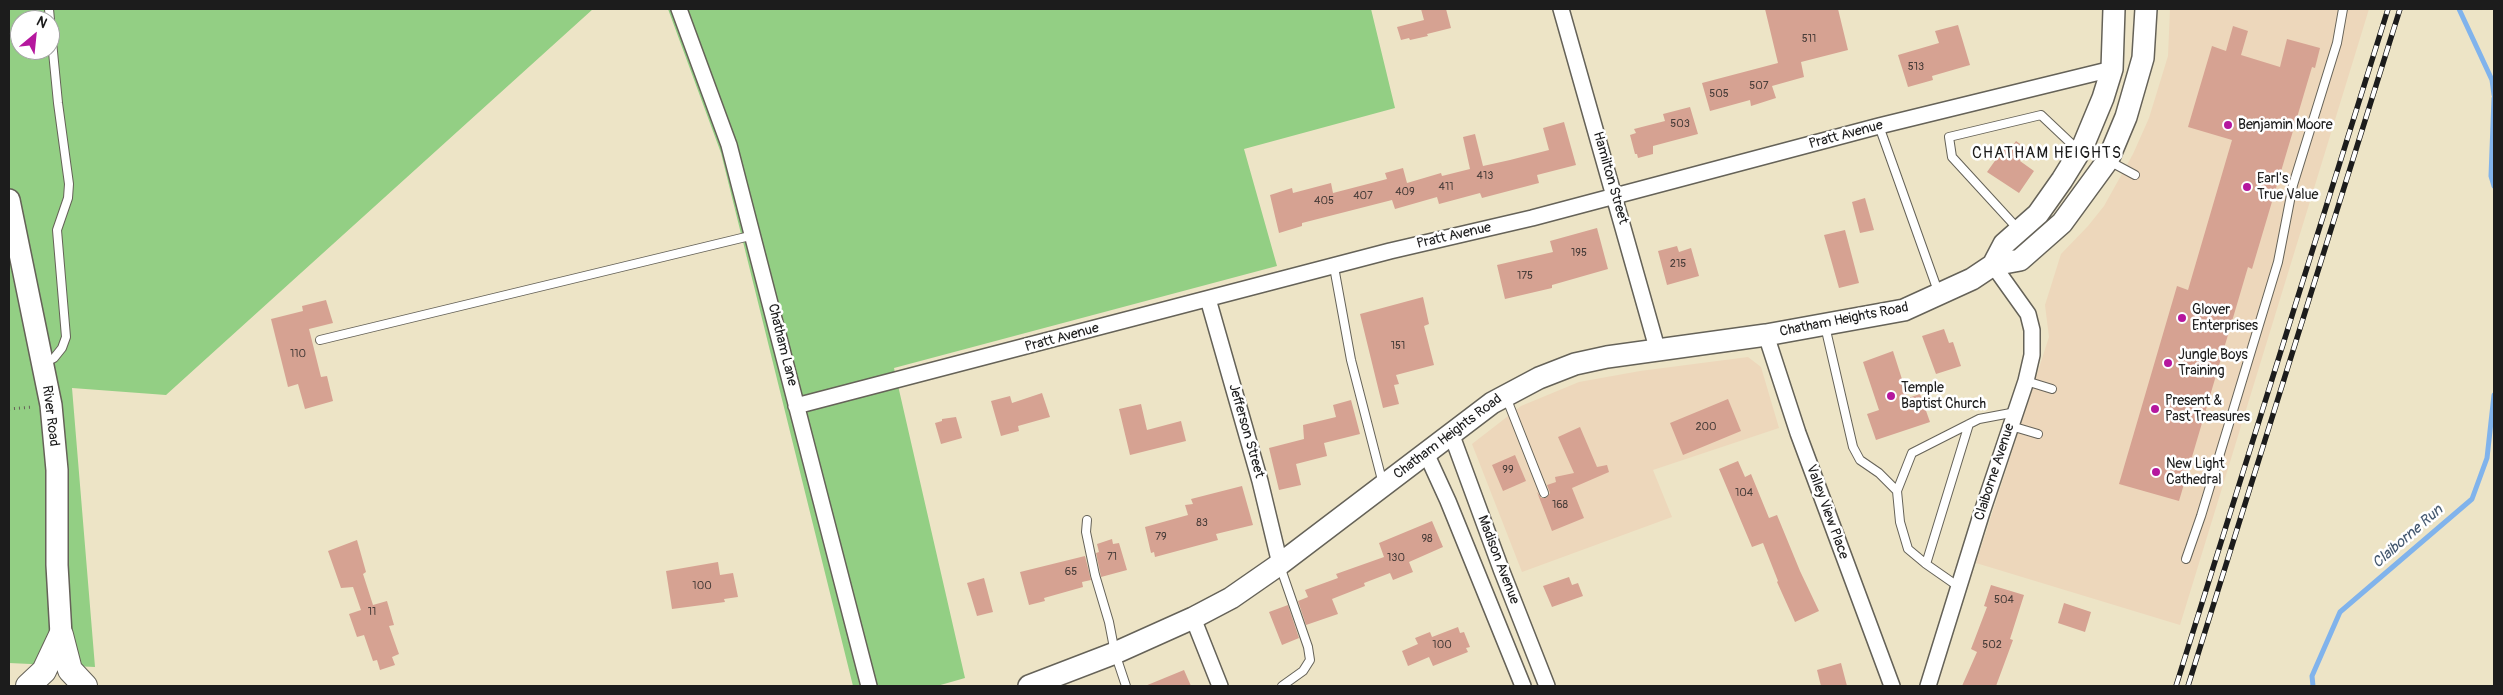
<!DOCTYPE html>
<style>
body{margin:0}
#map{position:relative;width:2503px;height:695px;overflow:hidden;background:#ede4c6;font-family:Pangolin,sans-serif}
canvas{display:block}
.frame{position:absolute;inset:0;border:10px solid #1c1c1c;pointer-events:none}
.north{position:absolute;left:10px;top:10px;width:50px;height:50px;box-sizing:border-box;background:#fff;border:1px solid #a4a4a4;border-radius:50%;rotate:28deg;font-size:14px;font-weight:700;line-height:20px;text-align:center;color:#1c1c1c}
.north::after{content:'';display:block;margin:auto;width:18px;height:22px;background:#b5179e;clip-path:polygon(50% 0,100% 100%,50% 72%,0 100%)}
</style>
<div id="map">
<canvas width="2503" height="695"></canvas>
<div class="frame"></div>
<div class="north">N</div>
</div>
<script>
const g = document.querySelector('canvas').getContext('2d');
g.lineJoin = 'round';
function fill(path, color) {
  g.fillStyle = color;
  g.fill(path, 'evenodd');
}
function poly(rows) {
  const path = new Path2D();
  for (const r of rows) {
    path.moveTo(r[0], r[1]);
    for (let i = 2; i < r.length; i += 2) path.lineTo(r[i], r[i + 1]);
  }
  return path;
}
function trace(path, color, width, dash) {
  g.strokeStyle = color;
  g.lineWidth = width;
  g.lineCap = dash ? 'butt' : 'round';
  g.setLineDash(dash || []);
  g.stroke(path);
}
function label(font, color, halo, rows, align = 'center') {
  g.font = font + ' Pangolin,sans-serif';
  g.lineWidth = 5;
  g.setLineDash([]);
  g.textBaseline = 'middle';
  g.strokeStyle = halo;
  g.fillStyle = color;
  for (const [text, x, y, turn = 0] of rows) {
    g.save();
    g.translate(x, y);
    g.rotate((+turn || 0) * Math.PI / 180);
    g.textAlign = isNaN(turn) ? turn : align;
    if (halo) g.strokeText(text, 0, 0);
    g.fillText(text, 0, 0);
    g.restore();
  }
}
fill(poly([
 [2170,9,2369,9,2180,625,1976,563,2049,337,2045,305,2061,254,2088,226,2104,206,2133,154,2149,118,2168,56],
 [1748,357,1761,367,1779,428,1653,470,1672,517,1522,572,1472,444,1521,406,1579,382,1640,371]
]), '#edd7bb');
fill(poly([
 [9,9,593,9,166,395,72,388,95,667,9,663],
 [20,20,50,20,50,50,20,50],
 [668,9,1371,9,1395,108,1244,149,1277,266,894,368,965,678,937,686,853,686,721,153]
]), '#93cf84');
trace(poly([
 [2459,9,2492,80,2494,95],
 [2494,98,2491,176,2494,186],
 [2313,686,2312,676,2340,612,2472,499,2487,458,2494,395]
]), '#80b3ec', 5);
fill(poly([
 [1421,9,1446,9,1451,28,1427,34,1428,36,1410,40,1409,38,1401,40,1397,27,1424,20],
 [1765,9,1838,9,1848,50,1801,62,1804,77,1772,86,1776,98,1751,106,1750,100,1710,111,1702,83,1778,63],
 [1958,25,1970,65,1932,76,1933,80,1908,87,1898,55,1939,43,1935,31],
 [2233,26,2248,31,2241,55,2280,67,2287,39,2320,48,2315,68,2312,67,2252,269,2248,267,2179,501,2119,484,2177,286,2188,290,2232,140,2188,127,2212,46,2226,51],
 [1690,107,1698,134,1653,146,1653,154,1638,158,1637,154,1635,154,1630,135,1636,133,1634,129,1665,121,1663,114],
 [1564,122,1576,165,1537,175,1539,183,1482,198,1480,193,1439,204,1437,197,1395,209,1392,200,1302,223,1302,226,1279,233,1270,195,1292,188,1293,193,1331,183,1333,193,1387,179,1385,173,1403,168,1407,183,1441,173,1442,176,1470,169,1463,137,1475,134,1483,166,1510,160,1549,150,1543,128],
 [2016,141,2027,149,2020,161,2034,171,2019,193,1987,172,2004,148,2009,151],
 [1865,198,1874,230,1860,233,1852,202],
 [1597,228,1608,269,1552,285,1552,288,1505,299,1497,265,1553,252,1550,241],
 [1845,230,1859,283,1839,288,1824,235],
 [1677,246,1679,252,1691,248,1699,276,1667,285,1658,251],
 [1423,297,1429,324,1424,326,1434,365,1396,375,1399,384,1394,385,1399,404,1383,408,1360,314],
 [326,300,333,323,309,329,321,377,327,376,333,401,305,409,298,384,288,387,271,319,303,311,302,306],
 [1944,329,1949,343,1953,342,1961,366,1936,374,1922,336],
 [1893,351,1908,398,1920,394,1930,422,1876,440,1867,414,1879,410,1863,362],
 [1042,393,1050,417,1018,426,1019,431,1001,436,991,401,1010,396,1012,403],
 [1728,399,1741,431,1683,455,1670,423],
 [1351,400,1360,434,1324,443,1327,456,1296,464,1301,485,1279,490,1269,448,1304,439,1303,425,1336,417,1333,405],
 [1141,404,1147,430,1181,421,1186,441,1130,455,1119,409],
 [956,417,962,438,941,444,935,423,942,421,942,419],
 [1580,427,1597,467,1607,465,1609,472,1572,488,1584,518,1552,531,1537,492,1541,498,1546,498,1550,493,1547,485,1556,482,1555,477,1574,473,1558,437],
 [1515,455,1526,481,1503,491,1492,465],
 [1738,461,1745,477,1751,474,1769,518,1777,515,1800,571,1819,611,1795,622,1777,582,1778,581,1763,543,1752,547,1719,469],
 [1242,486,1253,525,1216,534,1218,540,1155,557,1154,552,1151,553,1145,527,1188,515,1185,505,1193,504,1191,499],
 [1432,521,1443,547,1409,562,1413,572,1393,580,1390,573,1364,583,1365,586,1332,599,1338,614,1306,625,1298,601,1308,597,1305,590,1338,578,1336,574,1384,557,1379,543],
 [1112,539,1113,544,1119,543,1127,570,1101,577,1096,553,1099,552,1097,544],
 [357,540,366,572,363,574,373,605,387,601,394,625,389,626,399,654,392,657,395,665,380,670,377,660,373,661,364,635,357,637,349,614,361,610,353,587,341,588,328,551],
 [1085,556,1091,580,1082,582,1083,587,1044,598,1045,601,1029,605,1020,572],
 [718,562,720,575,733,573,738,597,724,599,725,602,672,609,666,571],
 [1569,577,1572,585,1578,583,1583,596,1552,607,1543,586],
 [984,578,993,612,977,616,967,583],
 [1991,585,2024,595,2010,639,2013,640,1996,686,1962,686,1977,652,1971,649,1987,607,1984,606],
 [2064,603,2091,612,2085,632,2058,623],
 [1288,605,1299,638,1282,645,1269,612],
 [1458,627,1460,633,1464,632,1470,647,1466,648,1468,652,1433,666,1429,657,1408,666,1402,651,1418,644,1415,638,1430,632,1432,637],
 [1841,663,1847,686,1821,686,1817,670],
 [1184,670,1191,686,1145,686]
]), '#d6a292');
const lane = poly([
 [49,9,50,20],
 [1879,126,1939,294],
 [2109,161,2135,175],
 [2018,229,1952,157,1949,137,2041,115,2078,150],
 [1334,267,1351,360,1383,484],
 [1825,326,1853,447,1860,460,1879,473,1897,491],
 [320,340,754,235],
 [44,363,54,358,62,348,66,337,57,230,68,198,69,184,58,103,50,21],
 [2026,381,2052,389],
 [1506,397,1544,493],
 [2011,426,2038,434],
 [1087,520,1086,532,1095,575,1109,622,1115,653,1126,686],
 [2186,559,2201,516,2278,262,2293,185,2337,43,2343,9],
 [1926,564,1969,424],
 [1280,566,1308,647,1310,660,1303,671,1282,686],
 [1959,587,1926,564,1908,549,1900,522,1897,491,1912,453,1979,419,2016,412]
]);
const street = poly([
 [679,9,729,145,869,686],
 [1561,9,1657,348],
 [1208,299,1260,481,1280,564],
 [1766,335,1798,433,1892,686],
 [796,406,1390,251,1532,218,1879,126,2112,69],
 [1451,433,1501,569,1547,686],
 [1426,453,1448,501,1523,686],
 [1193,618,1220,686],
 [1928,686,1982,512,2026,381,2032,355,2032,330,2028,314,1993,265]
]);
const secondary = poly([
 [9,200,51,405,57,470,57,565,61,635],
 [1993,265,2004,244,2038,214,2062,180,2083,146,2103,98,2112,69,2114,9],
 [1029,686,1115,653,1193,618,1231,598,1280,564,1492,403,1539,378,1575,364,1607,357,1766,335,1904,310,1972,279,1993,265,2020,260,2062,223,2108,160,2126,117,2143,58,2146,9]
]);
const primary = poly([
 [61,635,70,670,85,686],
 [28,686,44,671,61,635]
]);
trace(lane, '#656258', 10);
trace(street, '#656258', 18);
trace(secondary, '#656258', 24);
trace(primary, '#656258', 26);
trace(poly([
 [9,409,33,407]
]), '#656258', 3, [1, 4]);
trace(lane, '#fff', 8);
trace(street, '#fff', 15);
trace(secondary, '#fff', 21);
trace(primary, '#fff', 24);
const rail = poly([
 [2176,686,2388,9],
 [2188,686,2400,9]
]);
trace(rail, '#1c1c1c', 5.5);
trace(rail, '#fff', 4, [11]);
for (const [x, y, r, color] of [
 [2228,125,5,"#b5179e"],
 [2247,187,5,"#b5179e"],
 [2182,318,5,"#b5179e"],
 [2168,363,5,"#b5179e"],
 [1891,396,5,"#b5179e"],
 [2155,409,5,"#b5179e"],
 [2156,472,5,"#b5179e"]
]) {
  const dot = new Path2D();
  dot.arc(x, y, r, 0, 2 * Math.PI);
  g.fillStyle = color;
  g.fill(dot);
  trace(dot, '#fff', 2);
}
label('11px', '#4a3e3a', null, [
 ["511",1809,39],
 ["513",1916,67],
 ["507",1759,86],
 ["505",1719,94],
 ["503",1680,124],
 ["413",1485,176],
 ["411",1446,187],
 ["409",1405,192],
 ["407",1363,196],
 ["405",1324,201],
 ["195",1579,253],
 ["215",1678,264],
 ["175",1525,276],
 ["151",1398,346],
 ["110",298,354],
 ["200",1706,427],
 ["99",1508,470],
 ["104",1744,493],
 ["168",1560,505],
 ["83",1202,523],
 ["79",1161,537],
 ["98",1427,539],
 ["71",1112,557],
 ["130",1396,558],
 ["65",1071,572],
 ["100",702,586],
 ["504",2004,600],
 ["11",372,612],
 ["100",1442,645],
 ["502",1992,645]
]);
label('14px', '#1c1c1c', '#fff', [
 ["Benjamin Moore",2238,125],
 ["Earl's",2257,179],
 ["True Value",2257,195],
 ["Glover",2192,310],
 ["Enterprises",2192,326],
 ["Jungle Boys",2178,355],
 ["Training",2178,371],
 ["Temple",1901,388],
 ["Baptist Church",1901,404],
 ["Present &",2165,401],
 ["Past Treasures",2165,417],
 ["New Light",2166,464],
 ["Cathedral",2166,480]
], 'left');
label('14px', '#1c1c1c', '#fff', [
 ["Pratt Avenue",1846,135,-15],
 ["Hamilton Street",1610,178,74],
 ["Pratt Avenue",1454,236,-13],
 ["Chatham Heights Road",1844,320,-11],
 ["Pratt Avenue",1062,338,-15],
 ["Chatham Lane",782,345,76],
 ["River Road",50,416,83],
 ["Jefferson Street",1246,431,74],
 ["Chatham Heights Road",1448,437,-37],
 ["Claiborne Avenue",1995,472,-72],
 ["Valley View Place",1827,512,70],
 ["Madison Avenue",1498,560,69]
]);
label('italic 15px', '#44586f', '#fff', [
 ["Claiborne Run",2408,537,-41]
]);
g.letterSpacing = '1px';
label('16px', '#1c1c1c', '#fff', [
 ["CHATHAM HEIGHTS",2047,154]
]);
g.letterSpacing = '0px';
</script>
